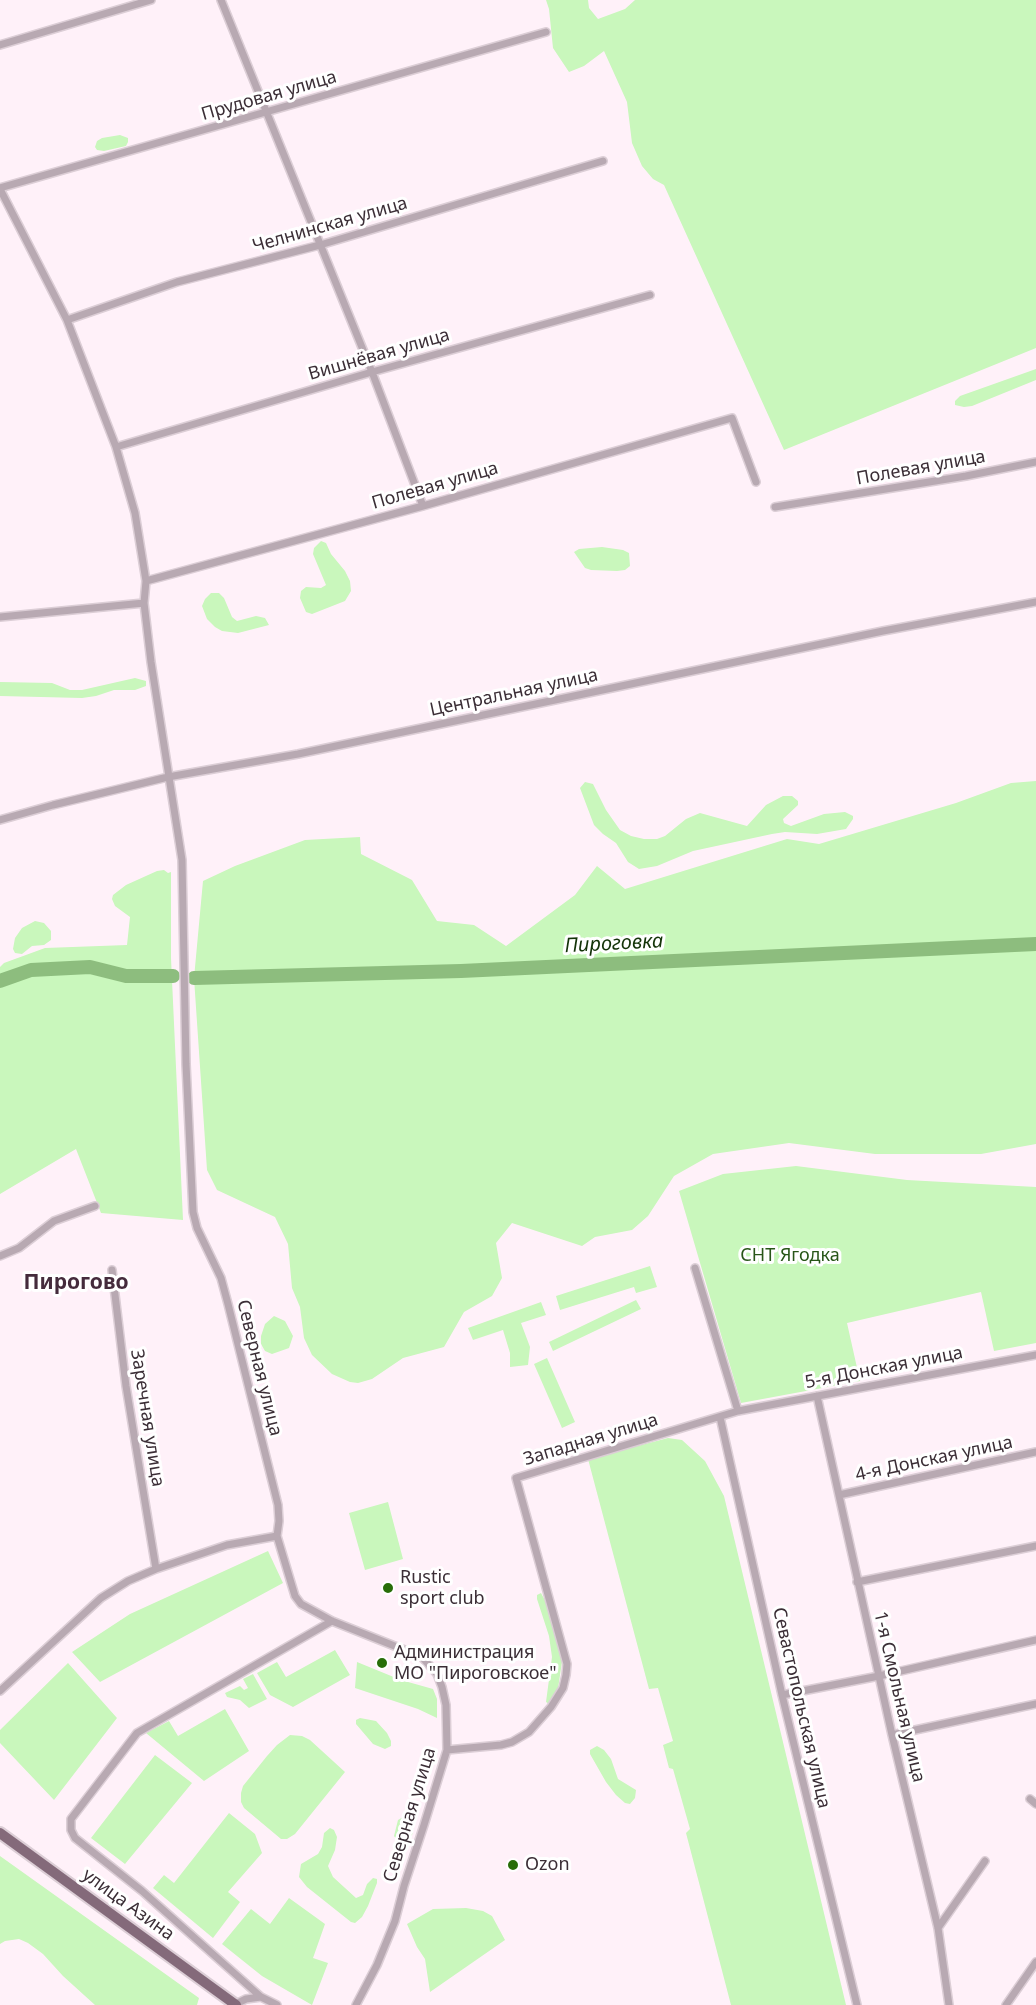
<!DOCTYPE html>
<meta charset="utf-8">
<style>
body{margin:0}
canvas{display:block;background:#fff1f9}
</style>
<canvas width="1036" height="2005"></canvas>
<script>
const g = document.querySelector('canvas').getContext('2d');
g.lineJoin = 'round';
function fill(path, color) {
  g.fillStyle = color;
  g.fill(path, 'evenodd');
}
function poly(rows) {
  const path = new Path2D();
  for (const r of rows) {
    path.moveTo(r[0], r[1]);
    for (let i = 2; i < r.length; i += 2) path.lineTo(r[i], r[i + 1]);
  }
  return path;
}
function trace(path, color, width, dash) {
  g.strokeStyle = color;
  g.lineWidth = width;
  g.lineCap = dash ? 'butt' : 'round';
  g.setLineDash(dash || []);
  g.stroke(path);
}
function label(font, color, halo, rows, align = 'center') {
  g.font = font + ' "Noto Sans",sans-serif';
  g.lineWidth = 6;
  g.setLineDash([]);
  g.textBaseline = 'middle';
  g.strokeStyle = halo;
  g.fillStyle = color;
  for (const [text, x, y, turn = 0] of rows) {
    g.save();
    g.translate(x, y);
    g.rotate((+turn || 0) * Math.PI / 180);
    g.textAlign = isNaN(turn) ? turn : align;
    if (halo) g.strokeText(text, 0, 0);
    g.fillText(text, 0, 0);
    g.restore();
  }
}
fill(poly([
 [546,0,588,0,589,8,598,19,625,9,635,0,1036,0,1036,348,784,450,664,185,653,179,642,166,632,143,627,102,604,51,584,66,569,72,553,48,549,9],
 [120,135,128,138,128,142,126,146,104,151,97,150,95,147,97,141,102,138],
 [1036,369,1036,380,972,406,964,407,955,405,955,401,960,396],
 [321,541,326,543,331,554,345,571,350,581,351,591,345,601,312,614,306,612,300,598,301,591,306,587,321,588,326,585,313,554,314,548],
 [602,547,623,550,629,553,630,566,625,570,617,571,591,570,585,568,574,552,579,549],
 [211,593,219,593,224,598,232,617,237,621,256,616,265,618,269,625,238,633,222,631,215,627,207,619,202,606,205,599],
 [135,678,146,681,146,686,135,690,114,690,96,696,82,698,0,696,0,682,52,683,70,690,82,690],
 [1036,781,1036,1144,981,1154,875,1154,789,1143,713,1154,674,1176,648,1216,632,1230,595,1237,582,1246,512,1223,496,1243,502,1278,492,1296,464,1312,444,1347,403,1358,372,1379,358,1383,350,1382,332,1374,312,1355,304,1338,300,1307,292,1288,288,1244,275,1217,217,1190,207,1170,194,978,203,881,235,866,305,840,360,837,361,854,412,880,437,921,474,925,506,946,575,895,597,866,625,889,787,839,819,844,956,803,1011,783],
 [585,782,593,784,606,810,620,830,631,836,644,839,657,839,665,836,686,819,700,813,747,826,766,805,783,796,792,796,798,801,798,805,783,819,784,823,791,826,824,814,845,812,853,816,853,819,846,829,817,834,785,832,772,834,693,851,657,866,639,869,628,862,616,843,603,834,594,825,580,788],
 [164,870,168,873,171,872,171,958,183,1220,101,1213,76,1149,0,1194,0,967,4,963,45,948,127,945,130,917,115,906,112,899,113,895,126,885,157,871],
 [35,921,44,923,51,931,51,940,44,945,32,946,22,954,15,953,13,949,15,938,22,928],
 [796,1166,907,1180,1036,1187,1036,1343,994,1351,981,1292,847,1323,860,1381,741,1403,679,1191,723,1174],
 [650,1266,657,1287,636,1293,634,1287,560,1310,556,1296],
 [636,1300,641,1309,553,1351,549,1342],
 [541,1302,546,1315,521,1323,530,1347,528,1365,510,1367,510,1353,503,1330,473,1340,468,1328],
 [274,1316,285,1321,293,1336,289,1348,272,1354,265,1351,261,1344,261,1336,265,1324],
 [547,1358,575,1422,562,1428,534,1364],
 [668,1438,682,1440,705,1461,724,1496,846,2005,731,2005,686,1833,690,1829,673,1769,669,1768,663,1745,673,1741,658,1688,649,1689,588,1459],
 [388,1502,403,1559,365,1570,349,1513],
 [268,1551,283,1583,100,1682,72,1652,130,1614],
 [541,1593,550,1610,562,1662,557,1695,549,1704,546,1702,552,1657,549,1636,537,1599,537,1595],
 [335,1650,350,1675,293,1707,270,1695,257,1673,277,1662,286,1677],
 [357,1662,401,1680,433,1689,437,1699,437,1718,418,1709,355,1688],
 [68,1663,117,1718,54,1800,0,1743,0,1730],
 [253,1674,267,1699,249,1708,240,1700,227,1697,225,1693,240,1686,244,1690,248,1688,243,1679],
 [225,1709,249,1751,204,1781,146,1733,169,1721,178,1736],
 [360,1718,376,1721,387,1733,391,1741,391,1746,385,1749,373,1744,356,1724,356,1720],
 [290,1735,302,1736,310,1740,345,1772,295,1834,287,1839,281,1839,244,1808,241,1802,241,1793,243,1786,267,1756,277,1745],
 [597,1746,604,1750,611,1759,618,1779,636,1790,635,1798,630,1804,625,1803,616,1795,606,1782,590,1754,590,1750],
 [155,1755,192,1783,125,1864,91,1838],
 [229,1813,255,1834,262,1853,228,1892,240,1902,213,1938,153,1888,164,1875,174,1883],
 [405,1816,409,1816,413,1823,413,1833,409,1840,398,1842,394,1836,398,1820],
 [330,1828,334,1830,337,1837,335,1850,328,1866,333,1877,356,1898,363,1895,367,1884,373,1878,377,1879,377,1883,368,1906,362,1917,355,1923,351,1922,307,1887,299,1877,301,1864,318,1854,322,1847,324,1833],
 [0,1856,199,1998,197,2005,95,2005,63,1976,43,1954,28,1943,19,1939,5,1941,0,1944],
 [289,1898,325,1924,313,1958,328,1963,312,2005,262,1976,222,1944,251,1909,270,1924],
 [466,1908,483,1911,492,1916,505,1940,430,1992,425,1959,417,1947,407,1924,433,1909]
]), '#c9f7bc');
trace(poly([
 [194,978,461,971,1036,944],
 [0,981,31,970,90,967,126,976,173,976]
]), '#8dbd7e', 14);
const minor = poly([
 [221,0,372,372,423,506],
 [0,45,151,0],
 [0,188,546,32],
 [0,189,67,320,116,447,135,513,146,581,144,603,151,662,182,860,186,1064,193,1212,197,1228,221,1278,228,1304,278,1505,279,1521,277,1536,295,1596,301,1604,332,1621,422,1657,437,1674,442,1687,446,1705,447,1750,424,1825,404,1886,395,1921,377,1965,356,2005],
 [67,320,177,282,320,245,603,161],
 [116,447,372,372,650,295],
 [775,507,966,476,1036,462],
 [146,581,423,506,732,418,756,482],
 [0,617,144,603],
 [0,820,53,805,168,777,298,754,883,631,1036,602],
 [0,1256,19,1248,54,1221,95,1206],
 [112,1270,126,1386,156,1569],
 [817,1396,892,1735,938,1928,949,2005],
 [738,1411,1036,1355],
 [720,1417,782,1695,857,2005],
 [839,1495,1036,1452],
 [857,1582,1036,1546],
 [0,1691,101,1598,128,1581,156,1569,227,1545,277,1536],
 [782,1695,879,1676,1036,1640],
 [892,1735,1036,1704],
 [447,1750,501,1745,512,1742,529,1732,551,1707,563,1688,566,1675,567,1664,516,1478,738,1411,695,1268],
 [1030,1799,1036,1804],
 [938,1928,985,1861],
 [261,1997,142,1891,75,1838,71,1830,71,1819,137,1733,332,1621],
 [234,2005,246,1999,261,1997,277,2005],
 [1006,2005,1036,1962]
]);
const primary = poly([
 [0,1833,236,2005]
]);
trace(minor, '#dcced6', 10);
trace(primary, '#dcced6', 14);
trace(minor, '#b8a9b2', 7);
trace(primary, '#846a7a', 10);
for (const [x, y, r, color] of [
 [388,1588,6,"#286d08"],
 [382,1663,6,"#286d08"],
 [513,1865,6,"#286d08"]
]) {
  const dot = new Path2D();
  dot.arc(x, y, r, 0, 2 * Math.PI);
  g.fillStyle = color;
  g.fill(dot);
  trace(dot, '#fff', 2);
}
label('18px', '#3b2e36', '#fff', [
 ["Прудовая улица",269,96,-16],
 ["Челнинская улица",330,225,-16],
 ["Вишнёвая улица",379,355,-16],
 ["Полевая улица",921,468,-10],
 ["Полевая улица",435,486,-16],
 ["Центральная улица",514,693,-12],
 ["Северная улица",259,1368,76],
 ["5-я Донская улица",884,1368,-11],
 ["Заречная улица",147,1418,81],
 ["Западная улица",591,1440,-17],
 ["4-я Донская улица",934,1459,-12],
 ["1-я Смольная улица",899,1697,77],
 ["Севастопольская улица",801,1708,77],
 ["Северная улица",410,1815,-73],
 ["улица Азина",128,1905,36]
]);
label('18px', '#285618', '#fff', [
 ["СНТ Ягодка",790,1256]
]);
label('18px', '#3b2e36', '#fff', [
 ["Rustic",400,1578],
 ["sport club",400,1599],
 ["Администрация",394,1653],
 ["МО \"Пироговское\"",394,1674],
 ["Ozon",525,1865]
], 'left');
label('italic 20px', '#143409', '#fff', [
 ["Пироговка",614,944,-3]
]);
label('bold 21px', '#452b3c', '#fff', [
 ["Пирогово",76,1283]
]);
</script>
